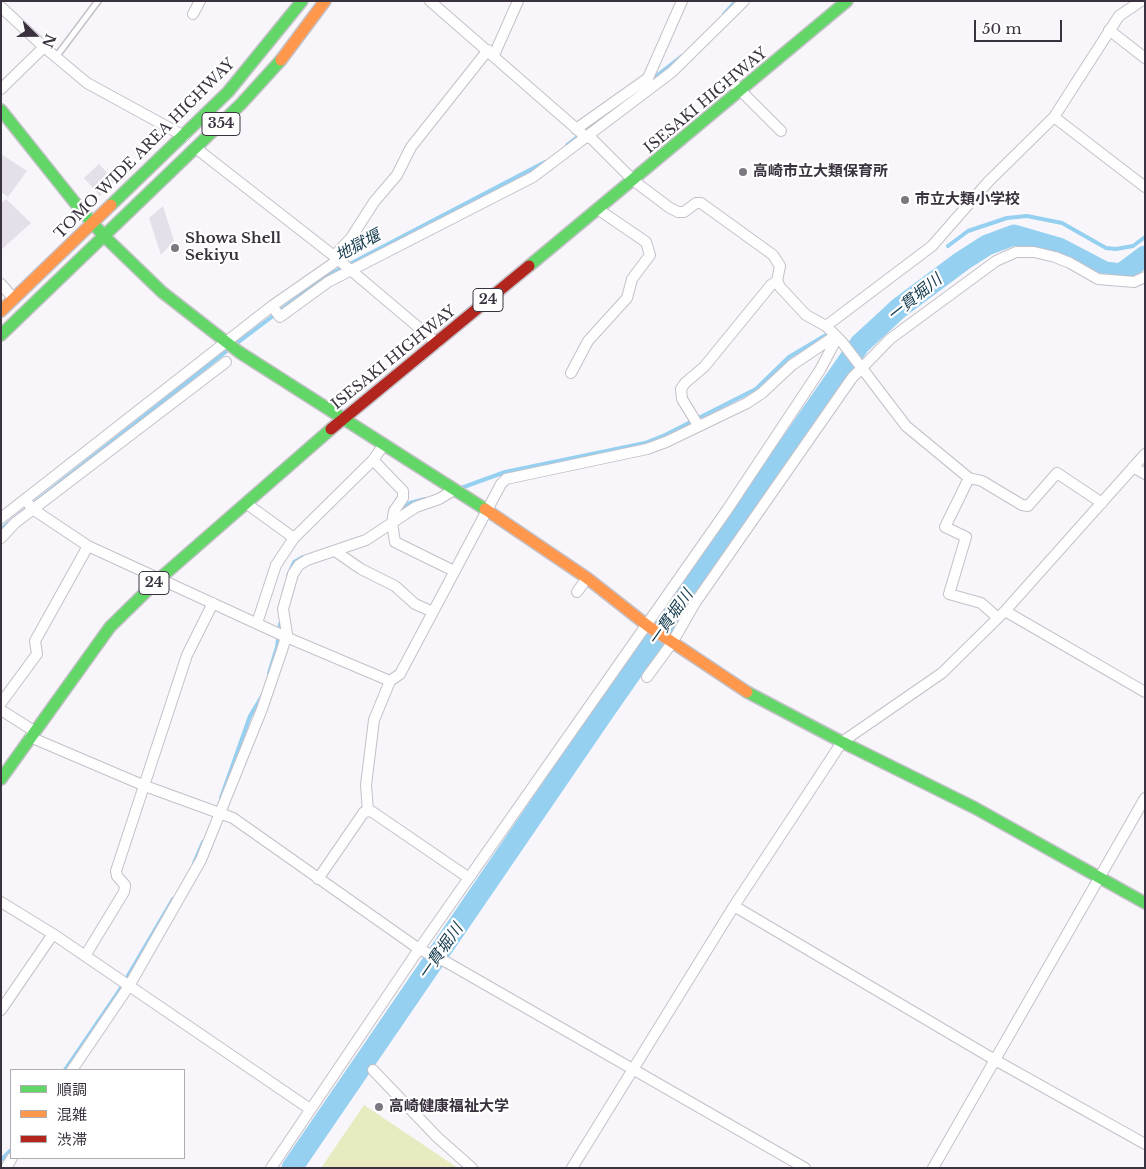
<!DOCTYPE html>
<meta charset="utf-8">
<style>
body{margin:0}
#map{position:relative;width:1146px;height:1169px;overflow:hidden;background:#f9f6fb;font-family:"Libre Baskerville","Noto Sans JP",serif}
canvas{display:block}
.frame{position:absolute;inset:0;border:2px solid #3a323f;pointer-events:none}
.legend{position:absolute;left:10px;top:1069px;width:175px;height:90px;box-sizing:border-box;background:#fff;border:1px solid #b0adb2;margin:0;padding:6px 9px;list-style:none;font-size:15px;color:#3a323f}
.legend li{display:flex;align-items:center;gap:10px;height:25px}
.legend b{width:25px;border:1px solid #b0adb2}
.north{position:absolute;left:10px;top:10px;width:50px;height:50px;-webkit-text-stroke:4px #fff;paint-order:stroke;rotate:112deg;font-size:14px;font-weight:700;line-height:20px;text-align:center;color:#3a323f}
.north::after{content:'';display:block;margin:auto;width:18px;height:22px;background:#3a323f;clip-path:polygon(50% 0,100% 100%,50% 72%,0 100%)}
.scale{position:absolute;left:974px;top:20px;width:88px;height:22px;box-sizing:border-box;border:2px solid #3a323f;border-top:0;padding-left:6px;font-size:15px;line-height:18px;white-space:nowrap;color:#3a323f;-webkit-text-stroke:4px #fff;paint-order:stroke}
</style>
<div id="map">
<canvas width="1146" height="1169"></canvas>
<div class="frame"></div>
<ul class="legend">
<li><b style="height:6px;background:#63d668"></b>順調</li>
<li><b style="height:6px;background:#ff974d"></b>混雑</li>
<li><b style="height:6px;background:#b3261e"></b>渋滞</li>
</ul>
<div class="north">N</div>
<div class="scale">50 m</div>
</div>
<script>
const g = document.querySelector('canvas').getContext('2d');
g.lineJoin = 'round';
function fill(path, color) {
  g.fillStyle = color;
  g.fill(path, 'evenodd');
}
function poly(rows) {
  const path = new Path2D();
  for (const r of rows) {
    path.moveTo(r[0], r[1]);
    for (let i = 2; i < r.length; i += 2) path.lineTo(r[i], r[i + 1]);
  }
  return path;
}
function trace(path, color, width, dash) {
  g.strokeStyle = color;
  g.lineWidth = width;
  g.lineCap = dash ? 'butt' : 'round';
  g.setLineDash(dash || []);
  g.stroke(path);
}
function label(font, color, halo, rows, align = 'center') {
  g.font = font + ' "Libre Baskerville","Noto Sans JP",serif';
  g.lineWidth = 4.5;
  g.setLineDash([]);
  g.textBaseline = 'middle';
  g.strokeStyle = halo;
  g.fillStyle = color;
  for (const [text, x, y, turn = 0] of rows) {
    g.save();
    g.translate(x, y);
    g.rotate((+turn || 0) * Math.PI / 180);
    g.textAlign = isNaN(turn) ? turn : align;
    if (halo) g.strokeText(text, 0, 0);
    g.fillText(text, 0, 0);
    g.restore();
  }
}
fill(poly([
 [364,1105,458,1168,321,1168]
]), '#e8eac0');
trace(poly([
 [724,14,736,1],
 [650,81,682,56],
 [567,145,635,93],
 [948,246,968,231,1007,218,1027,216,1062,223,1106,248,1116,249,1133,246,1145,237],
 [236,344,323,278,545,162],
 [461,488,505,472,645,443,665,435,756,389,789,357,826,335],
 [397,514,410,503,425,499],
 [1,529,228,350],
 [288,576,294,562,303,557],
 [269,673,277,647,280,624],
 [221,798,250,716,262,696],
 [194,863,203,842],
 [65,1070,119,991,173,899],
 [1,1160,11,1150]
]), '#96d0f0', 4);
trace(poly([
 [292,1168,601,716,860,344,899,308,962,261,987,245,1014,235,1059,248,1105,272,1121,274,1145,256]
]), '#96d0f0', 21);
fill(poly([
 [1,154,27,171,8,197,1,192],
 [99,164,115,181,100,196,84,178],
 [6,199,31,223,1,250,1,203],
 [163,206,174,241,161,255,149,218]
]), '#e4dfe8');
const lane = poly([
 [56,57,98,1]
]);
const street = poly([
 [430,1,587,138],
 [1,7,44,47,87,83,184,136],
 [193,14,200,1],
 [1109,30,1145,58],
 [494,55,518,1],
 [731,81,781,131],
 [1,89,44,47],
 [1054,117,1145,187],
 [576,129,648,78,682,1],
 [589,136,634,181,670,208,678,212,684,212,696,203,701,203,773,255,780,266,777,281,780,287,806,315,826,326,842,342,906,426,969,478,982,481,1022,505,1028,506,1057,473,1102,503],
 [197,149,334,256,437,343],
 [334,256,351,238,374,202,397,175,411,147,488,50],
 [1,284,14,299],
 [272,306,280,317,328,282,533,177,672,72,744,1],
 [826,326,932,246,988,182,1054,117,1119,16,1141,1],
 [571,373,588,341,627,298,632,279,650,255,646,242,599,210],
 [698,425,682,399,681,389,685,383,704,367,771,285,777,281],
 [373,460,403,491,403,498,394,511,392,523,395,542,454,571],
 [1133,467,1145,474],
 [969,478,945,527,966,537,949,594,981,603,998,618],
 [25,500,34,510,88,546,286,637,390,681,400,674,501,484,506,479,647,449,666,442,747,403,762,393,792,365,835,336],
 [247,504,294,538],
 [1,518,272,306,338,260],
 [1,538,15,523,226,362],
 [335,551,361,569,395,586,415,604,433,612],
 [577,592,587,578],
 [1005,611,1145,692],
 [257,623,276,565,294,538,373,460,383,446],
 [647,677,672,643,695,603,852,378,890,339,996,261,1016,252,1034,252,1055,257,1070,263,1098,279,1134,282,1145,277],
 [1,703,37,654,35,641,88,546],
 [1,710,34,731],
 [30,737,145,786,233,818,419,949,448,963,805,1168],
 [368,811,366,785,374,720,390,681],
 [318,879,364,812,371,811,469,878],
 [1,902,53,934,310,1109],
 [734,906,995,1060,1145,1144],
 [85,956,124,892,125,885,117,876,116,871,187,655,213,603],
 [1,1010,53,934],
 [72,1070,129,986,201,860,262,709,282,650,287,634,283,609,293,574,299,565,307,560,366,540,416,507,439,499,454,490],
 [373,1070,437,1137,472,1168],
 [6,1168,12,1158],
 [271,1168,419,949,727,510,820,370,837,338],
 [572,1168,734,906,842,742,942,673,1005,611,1145,454],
 [933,1168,1145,798]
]);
const fast = poly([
 [1,110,80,209,105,237,162,292,239,352,485,509],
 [111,205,228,92,302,1],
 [529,266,847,1],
 [1,335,241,104,281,60],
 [747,692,842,742,975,808,1145,903],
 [1,779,110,627,158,580,331,429]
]);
const slow = poly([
 [281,60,325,1],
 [1,311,111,205],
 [485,509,587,578,648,626,747,692]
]);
const jam = poly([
 [331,429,529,266]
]);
trace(lane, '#c4c0c8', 8);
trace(street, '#c4c0c8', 12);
trace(fast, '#c4c0c8', 14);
trace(slow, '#c4c0c8', 14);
trace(jam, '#c4c0c8', 14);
trace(lane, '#fefefe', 5);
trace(street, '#fefefe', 10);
trace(fast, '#63d668', 11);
trace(slow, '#ff974d', 11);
trace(jam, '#b3261e', 11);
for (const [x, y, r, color] of [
 [743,172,5,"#7d7781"],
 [905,200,5,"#7d7781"],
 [175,248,5,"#7d7781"],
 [379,1107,5,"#7d7781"]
]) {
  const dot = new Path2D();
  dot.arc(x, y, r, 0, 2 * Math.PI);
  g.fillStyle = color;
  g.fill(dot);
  trace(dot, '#fff', 2);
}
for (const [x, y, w] of [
 [221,124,38],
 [488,300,30],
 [154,583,30]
]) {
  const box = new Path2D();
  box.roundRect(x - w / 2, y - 11.5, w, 23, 4);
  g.fillStyle = '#fff';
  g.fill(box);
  trace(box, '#3a323f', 1);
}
label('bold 14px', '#3a323f', null, [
 ["354",221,124],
 ["24",488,300],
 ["24",154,583]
]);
label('15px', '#3a323f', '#fff', [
 ["ISESAKI HIGHWAY",706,101,-40],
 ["TOMO WIDE AREA HIGHWAY",145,149,-45],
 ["ISESAKI HIGHWAY",394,358,-39]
]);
label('bold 15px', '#3a323f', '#fff', [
 ["高崎市立大類保育所",753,172],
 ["市立大類小学校",915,200],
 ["Showa Shell",185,239],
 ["Sekiyu",185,256],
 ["高崎健康福祉大学",389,1107]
], 'left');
label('italic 16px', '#143a4d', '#fff', [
 ["地獄堰",358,246,-28],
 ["一貫堀川",915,298,-39],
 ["一貫堀川",671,618,-55],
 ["一貫堀川",441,952,-55]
]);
</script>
